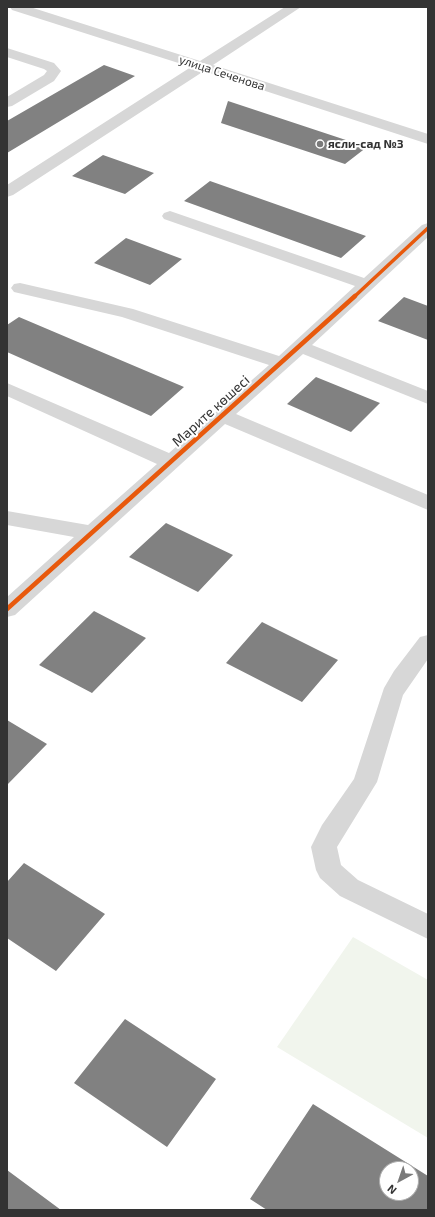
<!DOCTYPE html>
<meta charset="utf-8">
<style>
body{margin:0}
#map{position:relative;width:435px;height:1217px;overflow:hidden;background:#fff;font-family:"Exo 2",sans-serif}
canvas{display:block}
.frame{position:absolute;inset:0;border:8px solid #333;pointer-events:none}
.north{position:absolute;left:379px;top:1161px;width:40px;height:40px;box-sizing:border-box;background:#fff;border:1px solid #adadad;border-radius:50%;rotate:220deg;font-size:11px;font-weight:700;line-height:16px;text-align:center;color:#333}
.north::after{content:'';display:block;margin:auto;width:14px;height:18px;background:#7a7a7a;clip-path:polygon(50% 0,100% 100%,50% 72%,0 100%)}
</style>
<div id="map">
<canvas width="435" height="1217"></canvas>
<div class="frame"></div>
<div class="north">N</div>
</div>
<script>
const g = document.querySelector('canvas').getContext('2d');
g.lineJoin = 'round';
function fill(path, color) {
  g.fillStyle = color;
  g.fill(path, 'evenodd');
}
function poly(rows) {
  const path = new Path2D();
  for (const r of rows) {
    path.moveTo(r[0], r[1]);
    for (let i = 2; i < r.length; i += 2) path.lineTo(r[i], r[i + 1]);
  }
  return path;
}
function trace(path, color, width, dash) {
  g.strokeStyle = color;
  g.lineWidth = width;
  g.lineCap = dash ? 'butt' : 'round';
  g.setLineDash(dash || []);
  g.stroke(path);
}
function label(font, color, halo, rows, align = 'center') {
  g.font = font + ' "Exo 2",sans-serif';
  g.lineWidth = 4;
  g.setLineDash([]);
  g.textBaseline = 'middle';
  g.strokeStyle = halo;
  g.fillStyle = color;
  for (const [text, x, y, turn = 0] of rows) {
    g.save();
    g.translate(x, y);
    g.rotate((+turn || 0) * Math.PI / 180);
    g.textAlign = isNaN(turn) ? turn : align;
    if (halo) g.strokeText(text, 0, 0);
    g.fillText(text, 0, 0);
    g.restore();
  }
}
fill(poly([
 [353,937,428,980,428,1138,277,1047]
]), '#f1f5ed');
fill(poly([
 [104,65,135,76,7,153,7,121],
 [228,101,367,147,345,164,221,123],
 [103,155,154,173,125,194,72,176],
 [210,181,366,236,341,258,184,201],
 [126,238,182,259,150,285,94,263],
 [404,297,428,306,428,340,378,321],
 [19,317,184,387,151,416,7,352,7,325],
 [316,377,380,403,351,432,287,404],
 [166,523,233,555,198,592,129,557],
 [94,611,146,638,92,693,39,665],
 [262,622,338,660,302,702,226,663],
 [7,720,47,744,7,785],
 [24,863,105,914,56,971,7,938,7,882],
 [125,1019,216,1079,167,1147,74,1083],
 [313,1104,428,1176,428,1210,267,1210,250,1199],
 [387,1169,411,1169,411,1193,387,1193],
 [7,1170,61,1210,7,1210]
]), '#818181');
fill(poly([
 [10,7,30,7,200,61,285,7,301,7,213,65,428,134,428,144,204,71,13,195,7,197,7,185,191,67,12,10,10,7],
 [7,48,54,63,61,71,54,81,12,106,7,107,7,97,44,75,47,71,44,69,7,57,7,48],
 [170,211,364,278,422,225,428,223,428,237,312,345,428,391,428,404,303,354,236,414,428,495,428,510,225,424,15,615,7,617,7,597,74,537,7,525,7,511,88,525,157,464,7,396,7,383,169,453,269,365,122,317,14,292,11,288,14,284,20,283,133,309,279,356,355,286,164,219,162,216,164,213,170,211],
 [428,635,428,659,403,695,377,782,337,847,341,865,358,880,428,914,428,939,340,896,320,878,316,870,311,847,322,825,354,779,384,688,394,671,420,637,428,635]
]), '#d7d7d7');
trace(poly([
 [354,297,428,228]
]), '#e8590c', 3.5);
trace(poly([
 [7,609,355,296]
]), '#e8590c', 4.5);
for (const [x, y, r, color] of [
 [320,144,4,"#7a7a7a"]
]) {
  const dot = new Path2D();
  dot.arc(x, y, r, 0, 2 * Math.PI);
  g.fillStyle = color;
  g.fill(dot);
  trace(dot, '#fff', 1.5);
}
label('12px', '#333', '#fff', [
 ["улица Сеченова",222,73,18]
]);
label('bold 12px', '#333', '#fff', [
 ["ясли-сад №3",328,144]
], 'left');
label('14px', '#333', '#fff', [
 ["Марите көшесі",211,411,-42]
]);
</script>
